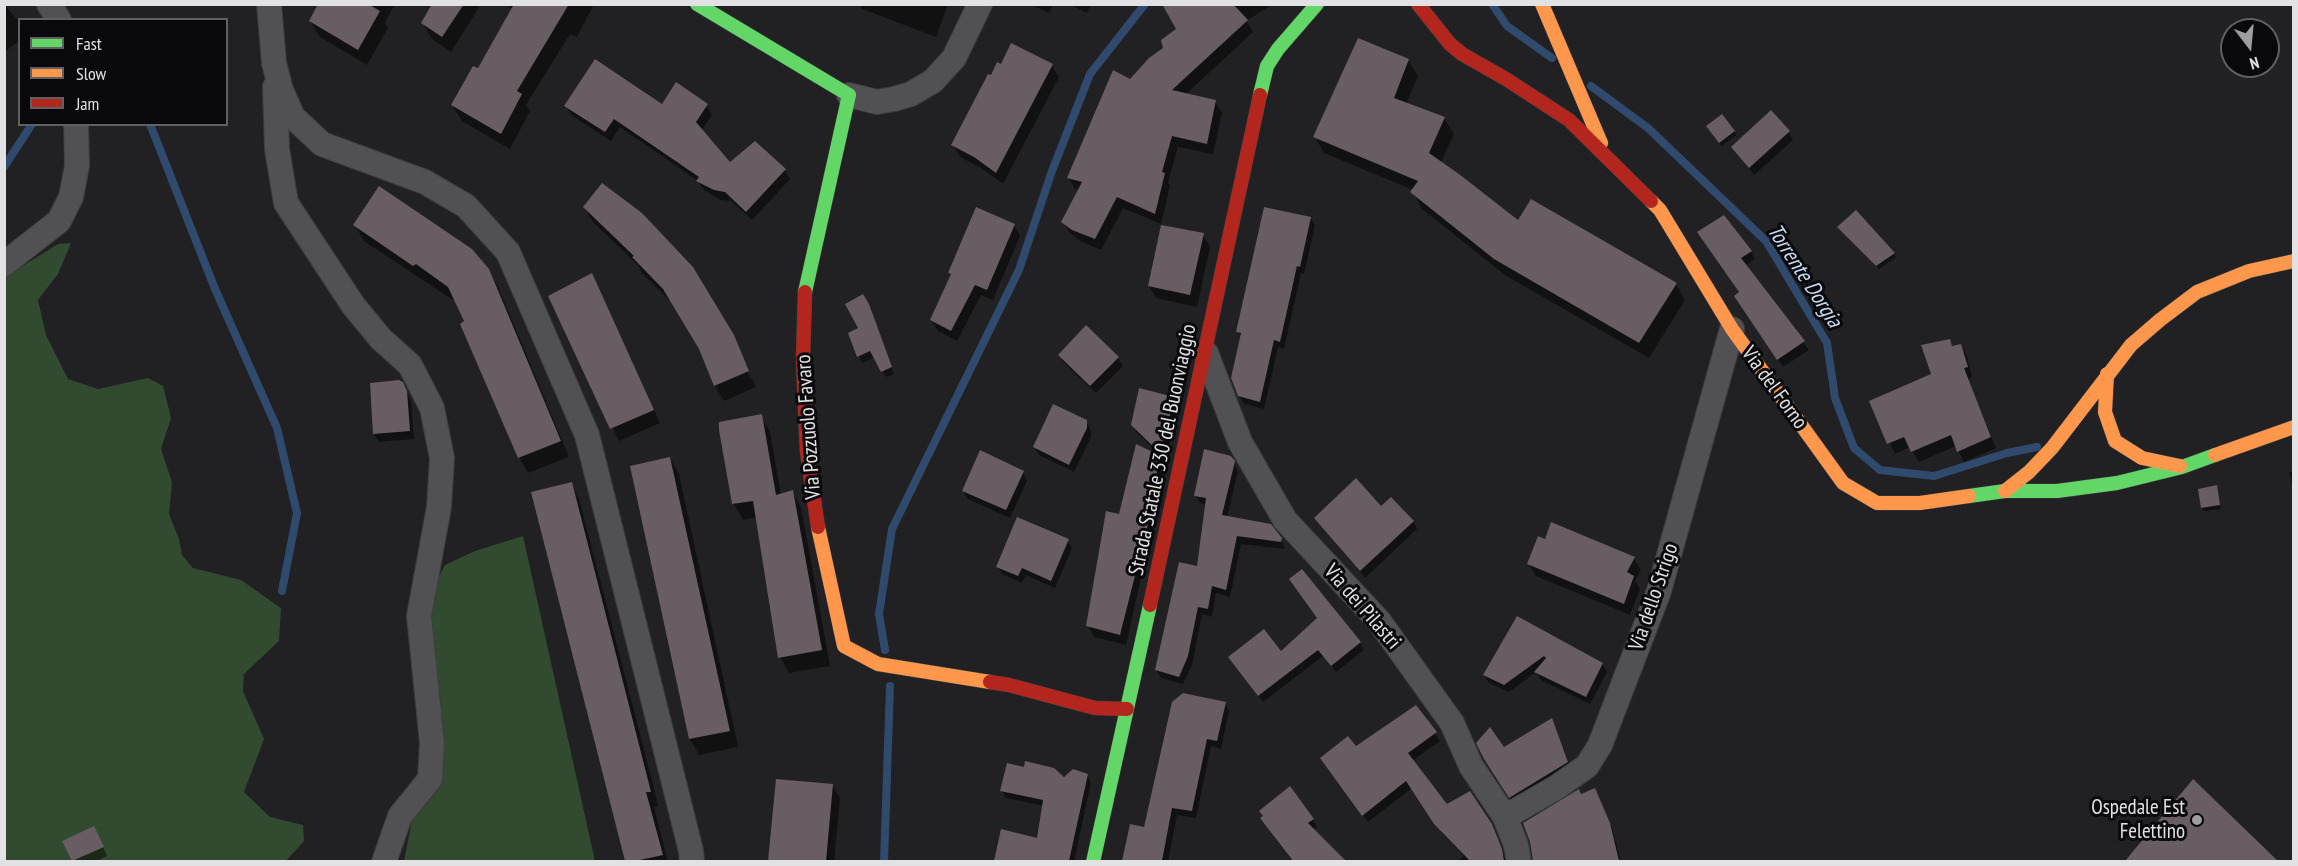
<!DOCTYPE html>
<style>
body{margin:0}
#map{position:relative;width:2298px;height:866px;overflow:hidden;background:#212023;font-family:"PT Sans Narrow",sans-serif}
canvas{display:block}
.frame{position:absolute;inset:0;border:6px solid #e2e2e5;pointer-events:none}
.legend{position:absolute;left:18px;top:18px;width:210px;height:108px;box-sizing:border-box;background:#09090b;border:2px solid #606062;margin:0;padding:8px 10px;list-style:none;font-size:18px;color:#e2e2e5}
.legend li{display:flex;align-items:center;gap:12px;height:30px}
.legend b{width:30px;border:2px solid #606062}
.north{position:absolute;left:2220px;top:18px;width:60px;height:60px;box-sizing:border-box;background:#09090b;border:2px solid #606062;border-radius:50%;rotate:164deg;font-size:16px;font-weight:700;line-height:24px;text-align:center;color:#e2e2e5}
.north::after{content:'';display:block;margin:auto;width:21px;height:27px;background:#9e9ea1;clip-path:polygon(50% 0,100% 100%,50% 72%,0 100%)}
</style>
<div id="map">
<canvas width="2298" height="866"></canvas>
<div class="frame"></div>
<ul class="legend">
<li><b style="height:8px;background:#63d668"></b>Fast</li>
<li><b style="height:8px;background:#ff974d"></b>Slow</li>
<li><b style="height:8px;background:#b3261e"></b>Jam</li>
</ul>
<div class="north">N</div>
</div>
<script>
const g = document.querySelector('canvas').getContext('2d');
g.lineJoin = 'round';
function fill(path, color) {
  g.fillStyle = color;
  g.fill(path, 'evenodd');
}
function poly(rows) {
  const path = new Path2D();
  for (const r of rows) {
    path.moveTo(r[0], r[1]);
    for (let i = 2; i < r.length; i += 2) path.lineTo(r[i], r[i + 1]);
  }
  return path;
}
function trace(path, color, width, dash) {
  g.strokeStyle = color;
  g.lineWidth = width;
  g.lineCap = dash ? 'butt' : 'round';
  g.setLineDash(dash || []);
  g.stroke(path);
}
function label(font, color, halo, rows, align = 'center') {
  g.font = font + ' "PT Sans Narrow",sans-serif';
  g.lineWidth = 6;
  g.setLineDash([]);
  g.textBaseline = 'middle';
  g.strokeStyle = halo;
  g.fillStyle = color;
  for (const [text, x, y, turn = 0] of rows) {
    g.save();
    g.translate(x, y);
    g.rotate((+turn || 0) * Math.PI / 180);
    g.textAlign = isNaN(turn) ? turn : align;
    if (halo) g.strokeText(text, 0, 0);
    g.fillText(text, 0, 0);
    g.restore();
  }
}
fill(poly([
 [71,243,58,274,38,300,46,335,68,379,98,389,148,378,163,386,171,418,161,449,172,482,169,514,179,539,182,555,193,568,241,580,281,608,279,641,244,674,243,691,264,739,244,792,270,817,303,825,304,841,286,861,5,862,5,277,58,244],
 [523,536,595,861,404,862,424,757,412,659,437,580,445,565,475,551]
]), '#314a30');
fill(poly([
 [4,4,20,23,20,41,4,52],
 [320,4,395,4,385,22,388,28,367,65,320,37,310,21],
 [433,4,481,4,451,52,432,39,423,23],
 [504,4,594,4,577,37,570,34,526,105,530,111,510,149,462,121,452,105,479,69,513,9],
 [859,4,948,4,936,37,862,9],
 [1030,4,1053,4,1049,13],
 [1069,4,1091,4,1087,13],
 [1164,4,1273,4,1246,21,1253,32,1185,95,1215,102,1222,113,1213,154,1178,147,1168,182,1170,186,1161,224,1123,208,1101,250,1080,241,1070,233,1063,222,1079,190,1075,189,1069,178,1131,81,1165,48,1178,30],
 [1408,60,1418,76,1406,104,1444,118,1454,134,1441,162,1519,223,1676,284,1685,300,1649,358,1505,275,1421,208,1413,190,1324,153,1315,137],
 [1052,66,1059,77,1003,184,983,169,960,157,953,145],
 [676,84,707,106,712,115,701,131,730,164,784,170,790,179,752,220,731,201,720,200,704,190,698,181,620,127,611,141,571,115,566,106,662,106],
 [1710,130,1734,131,1736,135,1722,146],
 [1788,132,1793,140,1754,175,1733,147],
 [584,207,732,335,750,379,752,378,756,387,724,401,715,386,701,350,674,305,642,273,639,266,593,222],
 [1310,218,1315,226,1304,274,1301,273,1284,349,1278,347,1264,409,1244,404,1239,395,1241,337,1238,331],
 [355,225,488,270,498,287,569,457,528,473,519,457,456,302,364,241],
 [1014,225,1020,236,993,300,981,295,957,341,938,331,931,320,951,276,949,273],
 [1841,230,1894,254,1896,257,1879,269],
 [1203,235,1210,247,1197,307,1156,298,1149,286],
 [1703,240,1751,252,1755,259,1745,266,1809,350,1783,367,1740,304,1741,293],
 [592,275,660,423,619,441,550,296],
 [866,302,894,374,886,377,875,357,862,363,849,334,860,329],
 [1949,340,1953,347,1960,345,1967,356,1972,377,1968,379,1996,448,1964,462,1956,446,1919,462,1910,447,1895,454,1871,402,1933,375],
 [1059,355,1118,358,1123,366,1096,393,1064,363],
 [402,383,411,401,414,439,379,442,374,434],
 [1173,399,1178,407,1166,460,1137,433,1132,425],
 [761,416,770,432,781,495,792,492,801,507,830,666,789,673,780,657,757,517,743,520,734,504],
 [1086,421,1091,430,1091,437,1074,472,1039,455,1035,447],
 [1160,457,1166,467,1126,645,1094,637,1088,626],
 [1230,457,1238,471,1227,517,1281,538,1285,549,1241,544,1230,597,1216,593,1212,617,1202,614,1192,665,1183,684,1161,678,1156,670,1198,568,1207,505,1200,503,1195,495],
 [670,458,679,474,738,747,699,755,690,739,632,467],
 [2294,471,2294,492,2289,472],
 [1023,473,1027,481,1010,518,968,499,963,491],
 [571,484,579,499,656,796,658,806,654,807,668,862,627,862,533,493],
 [2216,487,2221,509,2204,511,2202,508],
 [1381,508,1413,521,1417,529,1365,578,1315,518],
 [1068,541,1072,548,1055,588,1026,575,1022,583,1002,574,998,567],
 [1634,558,1641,570,1635,581,1640,589,1630,615,1536,576,1529,564],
 [1517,618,1602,664,1607,672,1590,704,1541,680,1536,672,1509,692,1489,683,1484,675],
 [1359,642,1364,650,1336,672,1323,656,1263,702,1235,665,1281,653],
 [1225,703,1229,711,1221,749,1211,746,1196,818,1177,815,1168,862,1124,862,1131,826,1145,829],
 [1415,707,1440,741,1412,761,1446,806,1491,824,1506,862,1456,862,1464,856,1441,832,1412,788,1368,822,1326,766],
 [1555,728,1572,770,1515,805,1490,767,1503,749],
 [1087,775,1091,782,1074,862,995,862,1002,831,1038,839,1044,806,1006,798,1002,791],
 [777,780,832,785,840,798,834,862,769,862],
 [2193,781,2276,862,2127,862],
 [1581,796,1599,797,1613,831,1621,862,1534,862],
 [1313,820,1317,827,1313,830,1343,862,1293,862,1266,826],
 [98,836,107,856,95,862,73,862,64,842]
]), '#0007');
trace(poly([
 [1492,4,1507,26,1552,58],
 [1591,86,1648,128,1766,241,1827,343,1835,398,1854,448,1880,470,1934,476,2007,453,2037,447],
 [150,124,215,289,277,428,297,513,282,591],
 [4,167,32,124],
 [885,650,879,614,892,529,1019,270,1052,171,1090,74,1145,4],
 [884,862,890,686]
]), '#304a6d', 8);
fill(poly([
 [318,4,368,4,380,11,358,50,309,21],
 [432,4,464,4,442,37,421,23],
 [514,4,569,4,517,91,522,94,501,134,451,105,473,66,478,68],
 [1162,4,1233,4,1248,20,1172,90,1216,100,1207,144,1172,136,1162,172,1165,173,1155,214,1117,197,1095,239,1072,230,1061,222,1082,182,1067,178,1113,70,1130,79,1149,58,1163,48,1161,40,1176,29],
 [1358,38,1409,59,1394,98,1445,117,1429,153,1459,174,1518,220,1531,199,1677,283,1639,343,1494,259,1410,192,1418,181,1313,137],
 [1011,43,1053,64,996,173,974,157,951,145,988,74,991,75,997,62,1001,64],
 [595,59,662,104,676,82,708,104,696,122,730,162,755,141,786,169,746,212,725,192,714,190,696,181,699,177,614,119,605,132,564,106],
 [1771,110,1790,131,1749,168,1731,147],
 [1722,114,1735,131,1719,143,1706,126],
 [602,183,642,213,693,267,734,335,749,371,714,386,699,349,663,289,632,257,634,256,583,207],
 [379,186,472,249,489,269,561,441,518,458,460,324,464,321,448,287,416,264,413,266,353,225],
 [976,207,1015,224,987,290,975,285,951,331,930,320,951,274,948,273],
 [1264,207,1311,217,1300,267,1297,266,1280,342,1274,340,1260,402,1238,396,1231,378,1241,333,1236,332],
 [1856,210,1895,253,1876,266,1837,227],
 [1724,215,1752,251,1741,258,1805,341,1777,360,1734,296,1739,292,1697,232],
 [1161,225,1204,233,1190,295,1148,286],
 [592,273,654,410,610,429,548,296],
 [863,294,869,304,892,367,881,372,870,351,857,357,848,333,858,328,845,304],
 [1086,325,1119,357,1090,386,1058,355],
 [1950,339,1952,346,1961,344,1968,367,1964,368,1991,437,1957,452,1951,435,1911,452,1904,437,1887,444,1869,401,1931,374,1921,345],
 [399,380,403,382,407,391,410,431,373,434,370,383],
 [1139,388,1174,397,1161,454,1131,425],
 [1053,404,1087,420,1087,428,1069,465,1033,447],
 [762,414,776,495,793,490,822,650,778,658,753,501,732,504,719,430,719,422],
 [1136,444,1161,456,1145,519,1149,520,1120,635,1086,626,1106,511,1119,514],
 [1204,449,1231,456,1235,461,1222,515,1271,524,1282,538,1281,542,1237,536,1226,590,1212,586,1208,609,1198,607,1188,656,1179,677,1155,670,1179,562,1197,566,1206,498,1194,496],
 [980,450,1024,471,1006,510,962,491],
 [670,457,730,731,689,739,630,466],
 [1356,478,1381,506,1391,497,1414,521,1360,571,1314,518],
 [572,482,648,780,651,792,646,792,663,855,635,861,625,861,531,492],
 [2217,485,2220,505,2201,508,2198,489],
 [1017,517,1069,539,1051,581,1022,568,1018,576,996,567],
 [1551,522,1635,557,1627,572,1634,576,1624,604,1527,564,1538,536,1545,539],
 [1302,569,1361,642,1331,666,1318,650,1258,696,1228,657,1264,629,1281,651,1317,618,1289,579],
 [1517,616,1603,663,1586,697,1534,672,1546,658,1544,656,1504,685,1483,675],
 [1183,693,1226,702,1217,741,1207,739,1192,811,1172,808,1162,861,1122,861,1130,824,1144,827,1172,702],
 [1416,705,1437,732,1408,753,1447,804,1470,791,1492,824,1502,849,1504,861,1470,861,1434,824,1406,781,1362,816,1320,758,1348,736,1356,746],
 [1552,718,1568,762,1509,798,1484,759,1476,743,1490,727,1504,747],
 [1025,761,1054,768,1064,777,1073,769,1088,774,1069,861,994,861,1001,829,1037,838,1043,800,1000,791,1007,763,1024,767],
 [776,779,833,784,826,861,768,861],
 [2193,779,2278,861,2125,861],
 [1290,786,1314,819,1308,823,1346,861,1293,861,1260,818,1263,816,1259,811],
 [1595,788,1610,823,1619,861,1533,861,1530,842,1523,823,1579,789,1581,794],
 [94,826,104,847,72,861,62,841]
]), '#675d62');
const street = poly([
 [49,4,59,20],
 [269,4,274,63,281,90,293,117,322,144,425,182,466,206,508,252,587,435,691,851,692,862],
 [275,87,277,149,286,203,353,305,381,339,410,365,432,408,442,458,439,507,419,616,432,743,430,779,400,816,384,862],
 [849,95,877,102,894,99,911,94,933,81,954,58,980,4],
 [4,264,59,221,71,197,77,166,76,124],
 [1206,353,1240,442,1285,520,1379,621,1452,723,1471,766,1505,817,1516,845,1519,862],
 [1505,817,1557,787,1587,766,1600,745,1659,591,1732,329]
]);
const fast = poly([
 [697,4,849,95,805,292],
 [1260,95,1267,66,1278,49,1317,4],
 [1969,496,2005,491,2057,491,2117,483,2182,467,2215,455],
 [1093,862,1150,605]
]);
const slow = poly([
 [1542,4,1601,143],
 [1651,201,1660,210,1732,329,1843,483,1877,503,1920,503,1969,496],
 [2107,374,2105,412,2115,441,2142,458,2180,466],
 [2215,455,2294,427],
 [2005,491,2029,472,2052,448,2131,345,2160,320,2197,292,2249,271,2294,261],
 [818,527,844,646,878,664,990,682]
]);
const jam = poly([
 [1418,4,1450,44,1462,54,1506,79,1569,120,1651,201],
 [805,292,803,359,807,452,818,527],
 [1150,605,1260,95],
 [990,682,1009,685,1095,708,1127,709]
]);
trace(street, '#3d3d3f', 26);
trace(fast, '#3d3d3f', 15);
trace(slow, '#3d3d3f', 15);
trace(jam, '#3d3d3f', 15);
trace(street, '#515153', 24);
trace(fast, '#63d668', 14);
trace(slow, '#ff974d', 14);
trace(jam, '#b3261e', 14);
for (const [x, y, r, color] of [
 [2197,820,6,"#9e9ea1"]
]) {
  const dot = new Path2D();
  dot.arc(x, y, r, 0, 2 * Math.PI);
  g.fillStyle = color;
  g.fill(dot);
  trace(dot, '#09090b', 2);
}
label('21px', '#e2e2e5', '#09090b', [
 ["Via del Forno",1774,388,54],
 ["Via Pozzuolo Favaro",809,427,-94],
 ["Strada Statale 330 del Buonviaggio",1163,450,-78],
 ["Via dello Strigo",1654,597,-71],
 ["Via dei Pilastri",1362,607,49]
]);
label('21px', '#e2e2e5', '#09090b', [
 ["Ospedale Est",2185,808],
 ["Felettino",2185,832]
], 'right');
label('italic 22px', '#c5d8f2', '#09090b', [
 ["Torrente Dorgia",1804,276,57]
]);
</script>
